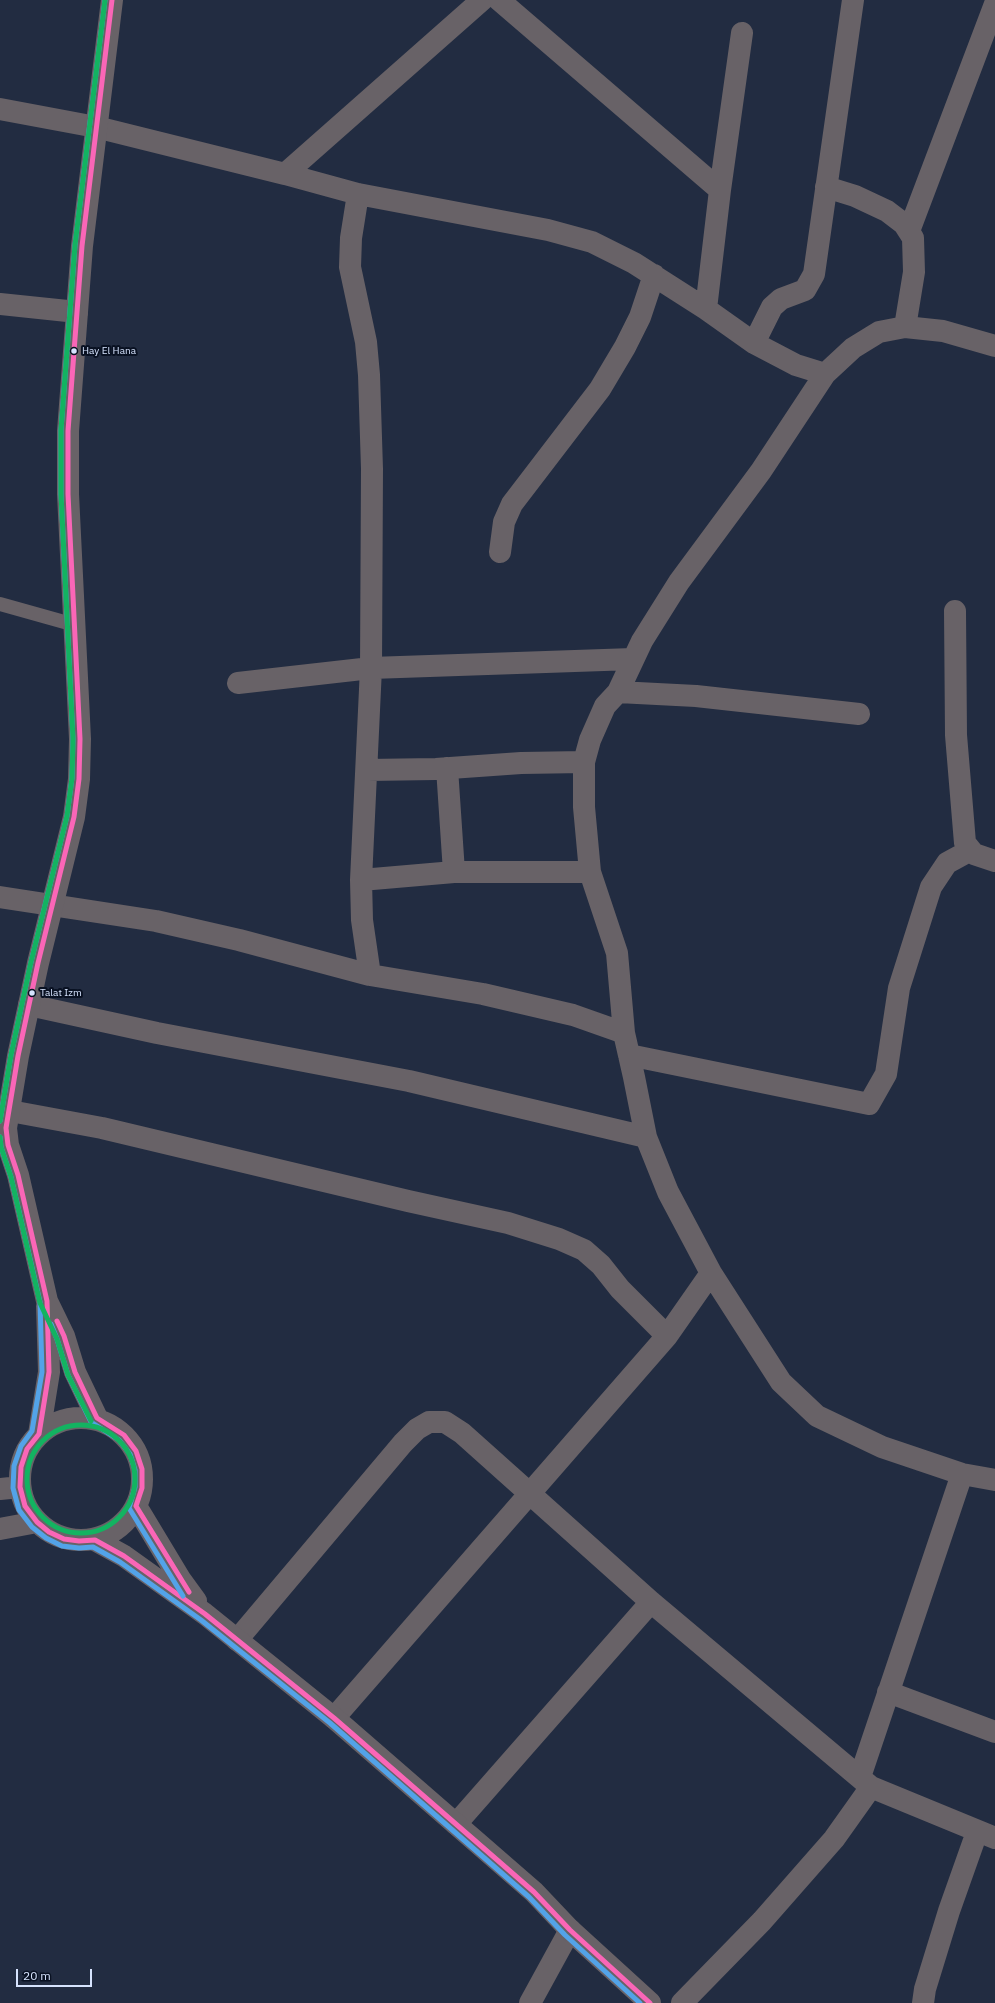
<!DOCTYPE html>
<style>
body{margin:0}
#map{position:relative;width:995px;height:2003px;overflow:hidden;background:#222c41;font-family:"IBM Plex Sans",sans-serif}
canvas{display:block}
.scale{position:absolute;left:16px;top:1969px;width:76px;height:18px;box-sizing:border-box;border:2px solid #d6e3fd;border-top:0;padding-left:5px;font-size:12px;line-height:14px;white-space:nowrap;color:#d6e3fd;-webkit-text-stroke:3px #091122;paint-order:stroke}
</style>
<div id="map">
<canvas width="995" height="2003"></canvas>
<div class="scale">20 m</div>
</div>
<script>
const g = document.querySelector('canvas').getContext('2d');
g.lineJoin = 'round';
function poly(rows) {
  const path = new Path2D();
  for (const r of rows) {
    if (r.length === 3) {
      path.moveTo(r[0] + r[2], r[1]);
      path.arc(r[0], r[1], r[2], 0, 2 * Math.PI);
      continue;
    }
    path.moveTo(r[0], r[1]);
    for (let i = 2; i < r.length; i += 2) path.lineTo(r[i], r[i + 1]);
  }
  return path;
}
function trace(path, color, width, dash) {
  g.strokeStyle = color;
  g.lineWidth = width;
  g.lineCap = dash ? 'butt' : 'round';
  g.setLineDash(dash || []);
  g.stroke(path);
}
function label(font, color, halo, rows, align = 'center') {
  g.font = font + ' "IBM Plex Sans",sans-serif';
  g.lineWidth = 4;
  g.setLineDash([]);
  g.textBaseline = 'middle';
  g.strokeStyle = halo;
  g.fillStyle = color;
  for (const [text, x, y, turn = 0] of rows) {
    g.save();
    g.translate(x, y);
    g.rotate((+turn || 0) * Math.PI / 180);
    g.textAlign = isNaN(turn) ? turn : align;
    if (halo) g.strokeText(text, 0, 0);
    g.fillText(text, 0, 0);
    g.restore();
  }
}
trace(poly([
 [0,604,75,625]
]), '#686267', 14);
trace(poly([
 [499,0,720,190],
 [0,109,96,127,285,174,482,0],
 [285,174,358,194,548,230,592,242,634,263,706,309,754,343,796,365,825,374],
 [826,187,855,196,887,211,904,224,913,238,914,272,905,327],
 [358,194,351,238,350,267,366,342,369,375,372,469,371,668,361,880,362,920,370,975],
 [909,231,995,4],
 [0,304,77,312],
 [706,309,720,190,742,33],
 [754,343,772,307,781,299,805,290,814,274,853,0],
 [995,346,943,331,905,327,879,332,853,348,825,374,761,471,679,582,642,641,618,692,605,706,590,740,584,762,584,807,590,872,617,953,624,1033,634,1077,646,1137,668,1192,711,1273,781,1382,817,1416,882,1447,962,1474,995,1480],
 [500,552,504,522,512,504,600,389,625,347,640,317,654,275],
 [955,611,956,735,965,843,974,854,995,861],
 [238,683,371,668,633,659],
 [618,692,696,696,859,714],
 [367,770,436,769,521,763,584,762],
 [454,872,590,872],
 [361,880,454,872,447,768],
 [0,897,156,921,239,940,370,975,483,994,573,1015,624,1033],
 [29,1005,157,1033,409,1081,646,1137],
 [629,1055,869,1104,886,1074,899,988,931,887,947,863,969,851],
 [10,1111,102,1128,408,1201,508,1223,559,1239,584,1250,601,1265,620,1289,667,1336],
 [237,1640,403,1443,417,1429,429,1422,445,1422,462,1433,651,1602,871,1787,995,1838],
 [888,1692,995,1732],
 [334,1718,667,1336,711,1273],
 [860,1777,962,1474],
 [456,1824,651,1602],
 [530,2003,570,1930],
 [682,2003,762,1921,834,1839,871,1787],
 [923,2003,925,1989,949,1911,977,1832]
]), '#686267', 22);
trace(poly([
 [81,1479,61],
 [97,1418,75,1372,64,1336,47,1301,18,1175,8,1145,6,1128,18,1056,38,963,74,817,79,779,80,739,68,494,68,431,82,246,112,0],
 [39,1434,49,1372,47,1306],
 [0,1489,20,1487],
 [136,1506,180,1579,196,1601],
 [0,1529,37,1522],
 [95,1540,124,1556,205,1614,334,1718,534,1892,570,1930,650,2003]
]), '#686267', 22);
trace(poly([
 [112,0,82,246,68,431,68,494,80,739,79,779,74,817,38,963,18,1056,6,1128,8,1145,18,1175,47,1301,49,1372,39,1434,27,1449,21,1467,20,1487,25,1506,37,1522,49,1532,64,1539,79,1541,95,1540,124,1556,205,1614,334,1718,534,1892,570,1930,650,2003],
 [57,1321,64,1336,75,1372,97,1418,124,1435,136,1451,142,1469,142,1488,136,1506,189,1592]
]), '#fa66b7', 5);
trace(poly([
 [0,1121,11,1055,31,962,67,816,72,778,73,739,61,494,61,430,75,245,105,0],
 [0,1137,1,1147,11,1177,40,1302,42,1372,32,1431,21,1446,14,1466,13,1488,19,1510,32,1527,46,1538,62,1546,79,1548,93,1547,120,1562,201,1620,330,1723,529,1897,565,1935,640,2003],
 [51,1324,57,1339,68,1375,91,1422,119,1440,130,1454,135,1470,135,1487,129,1508,183,1596]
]), '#53a3e8', 5);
trace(poly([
 [0,1121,11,1055,31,962,67,816,72,778,73,739,61,494,61,430,75,245,105,0],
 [0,1137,1,1147,11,1177,40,1303,57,1339,68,1375,91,1421],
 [81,1479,54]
]), '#13b361', 5);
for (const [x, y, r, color] of [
 [74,351,3.5,"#d6e3fd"],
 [32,993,3.5,"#d6e3fd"]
]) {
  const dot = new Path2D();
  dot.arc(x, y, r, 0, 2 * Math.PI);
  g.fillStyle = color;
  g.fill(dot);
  trace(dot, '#091122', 1.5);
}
label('10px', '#d6e3fd', '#091122', [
 ["Hay El Hana",82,351],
 ["Talat Izm",40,993]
], 'left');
</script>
